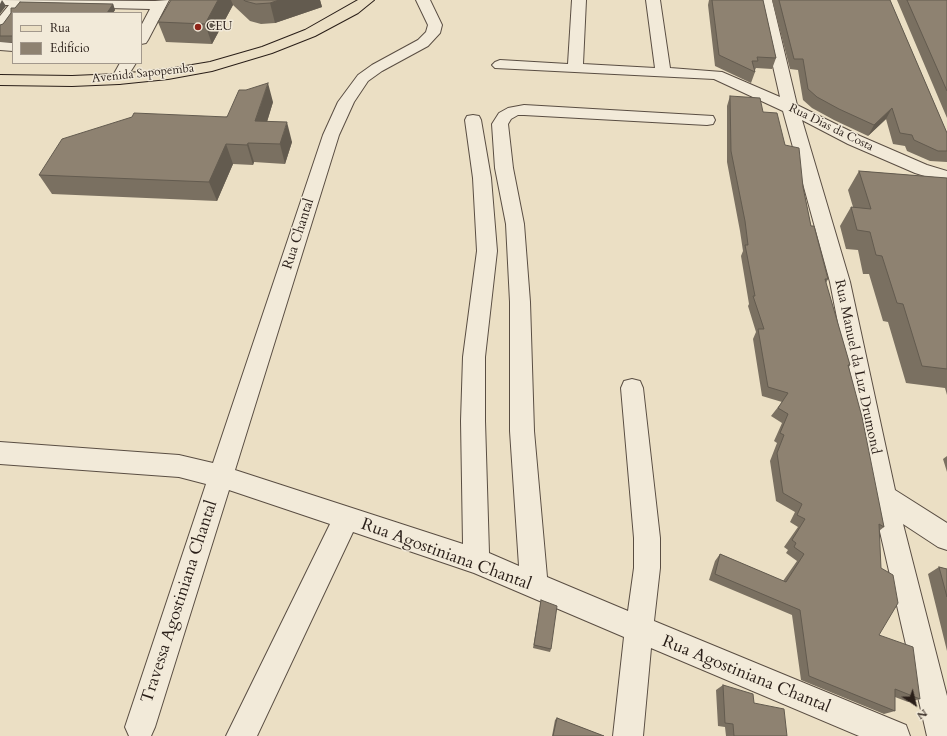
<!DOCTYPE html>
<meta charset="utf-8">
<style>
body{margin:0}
#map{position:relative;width:947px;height:736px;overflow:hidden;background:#ebdfc4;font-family:Cardo,serif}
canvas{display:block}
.legend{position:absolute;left:12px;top:12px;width:130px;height:52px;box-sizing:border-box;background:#f2ead9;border:1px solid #a2988c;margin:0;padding:5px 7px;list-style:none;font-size:12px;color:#291e18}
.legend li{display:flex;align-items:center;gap:8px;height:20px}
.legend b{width:20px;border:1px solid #a2988c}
.north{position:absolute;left:895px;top:684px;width:40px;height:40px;-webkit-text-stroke:3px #f2ead9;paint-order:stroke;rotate:145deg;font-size:11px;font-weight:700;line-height:16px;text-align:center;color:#291e18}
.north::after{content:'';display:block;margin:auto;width:14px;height:18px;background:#291e18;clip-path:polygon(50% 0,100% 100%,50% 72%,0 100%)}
</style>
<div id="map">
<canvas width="947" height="736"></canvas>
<ul class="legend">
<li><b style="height:5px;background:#ebdfc4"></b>Rua</li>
<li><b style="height:11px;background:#8e8271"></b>Edifício</li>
</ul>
<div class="north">N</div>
</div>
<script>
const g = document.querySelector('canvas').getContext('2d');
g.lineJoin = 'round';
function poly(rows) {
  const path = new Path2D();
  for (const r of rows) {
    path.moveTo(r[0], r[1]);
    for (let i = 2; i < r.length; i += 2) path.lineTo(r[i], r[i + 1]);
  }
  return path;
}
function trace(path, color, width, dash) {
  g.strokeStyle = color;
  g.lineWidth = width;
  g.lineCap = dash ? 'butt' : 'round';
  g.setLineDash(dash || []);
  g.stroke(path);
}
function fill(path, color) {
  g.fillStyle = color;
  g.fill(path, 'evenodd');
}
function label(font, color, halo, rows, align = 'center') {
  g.font = font + ' Cardo,serif';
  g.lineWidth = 3;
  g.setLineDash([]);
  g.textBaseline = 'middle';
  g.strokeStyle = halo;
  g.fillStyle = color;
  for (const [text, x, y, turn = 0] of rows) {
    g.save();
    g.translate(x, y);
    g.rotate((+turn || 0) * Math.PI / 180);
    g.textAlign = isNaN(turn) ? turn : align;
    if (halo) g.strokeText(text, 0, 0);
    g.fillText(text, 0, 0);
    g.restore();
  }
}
const minor = poly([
 [0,0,155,1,169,0,148,40,146,43,141,44,141,26,150,9,22,6,17,13,13,13,13,18,5,29,0,30,0,16,9,5,0,5,0,0],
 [416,0,430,0,442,25,440,33,428,46,382,71,368,81,354,102,339,135,235,470,463,544,461,421,463,357,477,251,473,178,465,120,467,116,473,115,479,116,481,120,491,178,497,251,485,357,485,421,489,553,519,566,510,431,510,302,506,224,495,168,492,124,499,113,508,108,524,105,713,116,715,120,713,124,707,125,524,115,518,115,511,119,508,124,513,168,524,224,530,302,534,431,547,577,628,611,634,568,634,538,621,388,624,381,632,379,640,381,643,388,660,538,660,568,654,621,906,725,910,736,859,736,651,648,643,736,613,736,624,637,474,573,353,532,257,736,226,736,330,524,229,490,155,727,151,736,129,736,125,727,206,484,179,477,0,464,0,442,179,455,213,463,323,135,338,102,358,75,372,65,418,40,426,32,428,25,416,0],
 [572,0,586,0,583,64,655,68,646,0,660,0,670,68,722,72,780,97,758,0,772,0,797,105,860,136,927,165,947,171,947,183,915,173,848,144,802,120,850,282,895,490,947,523,947,550,938,547,903,524,947,696,947,736,927,736,872,497,830,282,783,111,714,79,495,68,492,65,495,62,500,60,568,64,572,0],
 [0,42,13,43,13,51,0,50,0,42],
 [120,63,136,63,124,82,119,84,114,82,111,79,120,63]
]);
const major = poly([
 [358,0,374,0,358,13,315,36,272,53,212,71,168,79,119,84,72,86,0,85,0,75,72,76,119,74,168,69,210,62,262,47,305,30,358,0]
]);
trace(minor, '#5a4e43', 2);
trace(major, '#291e18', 2);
fill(minor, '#f2ead9');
fill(major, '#ebdfc4');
fill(poly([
 [171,0,320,0,322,7,275,23,261,24,250,21,233,5,212,44,166,42,158,22],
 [709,0,763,0,776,58,772,69,756,68,755,70,755,72,751,83,715,66,708,5],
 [772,0,890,0,947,133,947,162,930,161,907,151,905,146,893,144,886,119,868,136,834,120,812,108,803,100,798,70,790,69],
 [897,0,947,0,947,118],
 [20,2,113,4,115,10,113,13,13,13,13,42,0,42,0,25,3,24,11,13,11,8,15,8],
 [730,96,763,112,785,145,803,187,811,226,828,279,826,283,850,365,849,367,884,527,879,531,879,635,920,699,908,702,895,697,895,711,884,714,801,680,792,615,709,580,715,561,720,554,783,581,797,561,786,553,788,550,784,547,798,527,790,522,795,512,776,501,770,461,777,443,774,441,782,423,771,416,782,402,762,396,753,339,756,332,748,306,749,304,741,256,743,251,740,231,727,162,727,106],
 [273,102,267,122,292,142,285,164,254,162,253,165,233,164,217,201,52,194,39,175],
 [859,171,947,178,947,395,945,388,906,383,888,322,883,321,869,274,863,274,858,250,846,249,840,226,851,207,853,207,848,190],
 [947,456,947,472,943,459],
 [939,567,947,569,947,651,928,574],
 [541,600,551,649,550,652,533,648],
 [723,685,754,703,787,736,726,736,725,727,718,726,716,690],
 [557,718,604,736,552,736,555,720]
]), '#7a7061');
fill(poly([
 [2,0,6,6,0,14,0,4],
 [218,0,231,0,233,5,212,44,205,24],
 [279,0,320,0,322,7,275,23,270,3],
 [113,4,115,10,113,13,107,13],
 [268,83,273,102,261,141,255,121],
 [892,108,886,119,868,136,874,125],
 [287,122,292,142,285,164,280,144],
 [248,143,254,162,253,165,247,145],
 [226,144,233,164,217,201,209,182]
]), '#635b4f');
const building = poly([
 [171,0,218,0,205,24,158,22,171,0],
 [244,0,279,0,270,3,256,4,245,1,244,0],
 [712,0,763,0,776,58,757,57,758,61,752,61,755,72,719,55,712,0],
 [779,0,890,0,947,133,947,151,938,151,914,140,912,135,900,133,892,108,874,125,839,109,817,97,808,89,803,59,794,59,779,0],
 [907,0,947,0,947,91,907,0],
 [20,2,113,4,107,13,13,13,13,36,0,36,0,25,3,24,11,13,11,8,15,8,20,2],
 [268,83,255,121,287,122,280,144,248,143,247,145,226,144,209,182,39,175,62,139,132,117,134,113,227,117,239,90,246,90,268,83],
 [730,96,760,98,763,112,777,113,785,145,799,148,803,187,811,226,814,226,828,279,825,279,850,365,848,365,862,417,884,527,879,524,881,568,893,575,898,603,879,635,913,647,920,699,895,689,895,711,809,676,800,610,715,574,720,554,786,582,804,554,794,547,796,543,792,540,805,519,797,515,802,504,783,493,777,453,784,435,780,433,788,414,778,408,788,393,768,387,758,329,764,329,753,296,755,296,745,245,748,245,745,221,731,151,730,96],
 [859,171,947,178,947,369,922,366,903,304,897,303,882,256,876,255,870,232,857,230,851,207,871,209,859,171],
 [939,567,947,569,947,597,939,567],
 [541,600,557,606,551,649,534,645,541,600],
 [723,685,753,694,754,703,784,709,787,736,734,736,733,724,725,723,723,685],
 [557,718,604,736,553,736,557,718]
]);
fill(building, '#8e8271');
trace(building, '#635b4f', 1);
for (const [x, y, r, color] of [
 [198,27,4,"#8f2418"]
]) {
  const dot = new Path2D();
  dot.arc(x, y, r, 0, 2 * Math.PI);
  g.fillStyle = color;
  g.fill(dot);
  trace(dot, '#f2ead9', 1.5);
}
label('12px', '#291e18', '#f2ead9', [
 ["CEU",206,27]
], 'left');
label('12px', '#291e18', '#f2ead9', [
 ["Avenida Sapopemba",143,74,-6],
 ["Rua Dias da Costa",831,128,26]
]);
label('14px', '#291e18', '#f2ead9', [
 ["Rua Chantal",299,234,-72],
 ["Rua Manuel da Luz Drumond",857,367,78]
]);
label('17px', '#291e18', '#f2ead9', [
 ["Rua Agostiniana Chantal",446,555,20],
 ["Travessa Agostiniana Chantal",180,602,-72],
 ["Rua Agostiniana Chantal",746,675,22]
]);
</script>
